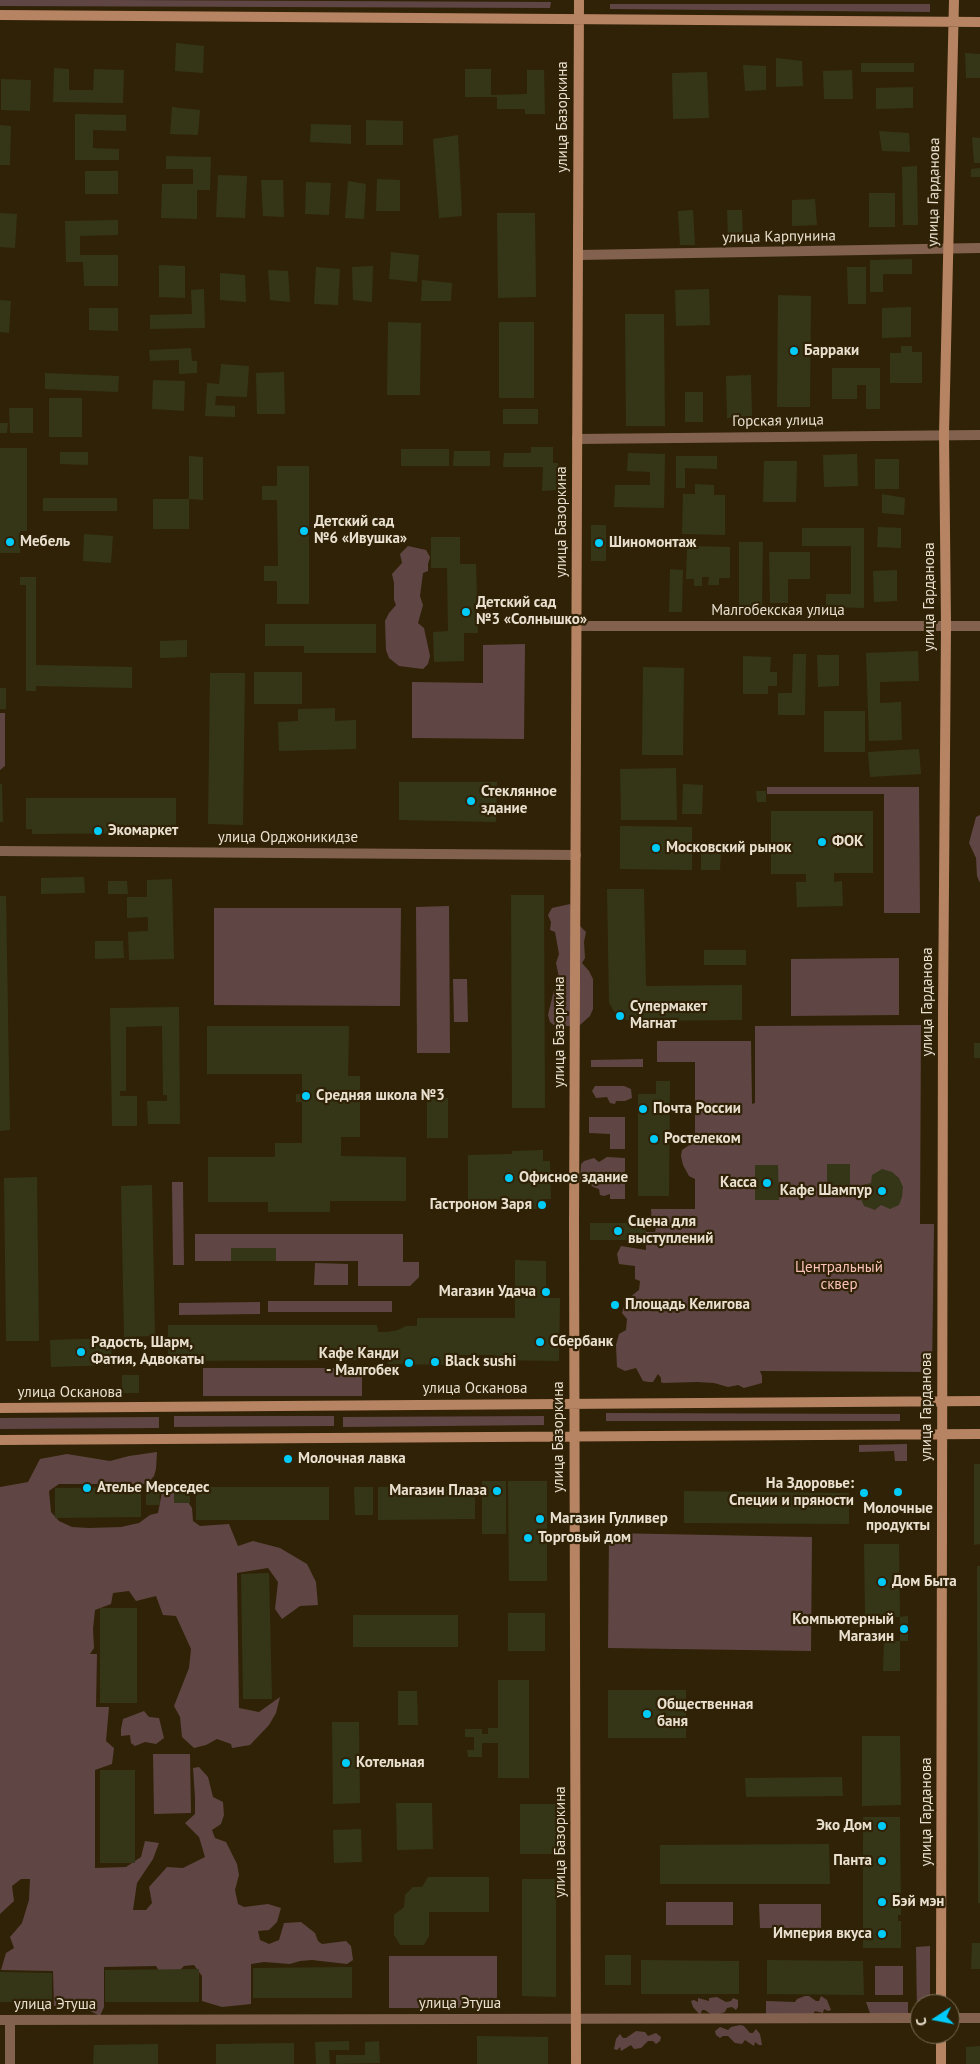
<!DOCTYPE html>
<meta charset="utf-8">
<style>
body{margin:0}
#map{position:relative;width:980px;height:2064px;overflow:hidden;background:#302206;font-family:"PT Sans",sans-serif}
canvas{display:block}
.north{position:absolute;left:910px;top:1994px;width:50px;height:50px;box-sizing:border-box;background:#302206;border:1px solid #7a6e57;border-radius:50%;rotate:259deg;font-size:14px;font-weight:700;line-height:20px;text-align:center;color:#e9e0d0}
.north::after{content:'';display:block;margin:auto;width:18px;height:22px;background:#00cbf9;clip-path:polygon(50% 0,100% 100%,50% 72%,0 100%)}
</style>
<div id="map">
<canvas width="980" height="2064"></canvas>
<div class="north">С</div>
</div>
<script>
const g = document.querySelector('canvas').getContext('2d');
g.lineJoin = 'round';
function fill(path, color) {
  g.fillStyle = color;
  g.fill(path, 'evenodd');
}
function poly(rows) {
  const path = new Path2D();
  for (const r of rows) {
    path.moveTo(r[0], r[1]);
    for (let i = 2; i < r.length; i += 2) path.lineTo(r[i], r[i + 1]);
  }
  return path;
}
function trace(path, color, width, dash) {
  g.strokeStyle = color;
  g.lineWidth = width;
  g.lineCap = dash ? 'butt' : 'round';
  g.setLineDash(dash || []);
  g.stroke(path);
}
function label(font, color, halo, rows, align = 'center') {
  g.font = font + ' "PT Sans",sans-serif';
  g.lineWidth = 4.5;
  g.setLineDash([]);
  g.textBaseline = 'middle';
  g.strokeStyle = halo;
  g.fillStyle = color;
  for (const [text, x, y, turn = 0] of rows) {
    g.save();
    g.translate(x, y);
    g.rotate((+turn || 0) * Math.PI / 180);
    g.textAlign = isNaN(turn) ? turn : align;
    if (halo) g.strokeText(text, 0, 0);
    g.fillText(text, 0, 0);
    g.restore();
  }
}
fill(poly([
 [0,0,113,0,551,2,550,8,0,6],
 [610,4,930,4,930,12,610,9],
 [408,546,426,550,430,557,428,564,428,571,423,573,420,596,423,605,418,623,424,628,430,656,428,664,423,669,399,666,389,658,386,650,385,621,389,613,396,605,394,600,394,583,392,574,402,563,400,554],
 [525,644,524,739,412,738,412,682,483,683,483,645],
 [0,713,5,713,5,766,0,770],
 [767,787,919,787,920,913,884,913,884,794,767,794],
 [980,815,980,883,977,876,976,858,969,843,976,817],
 [570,904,576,922,586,932,584,942,585,958,582,963,589,971,593,979,593,1009,590,1016,580,1025,556,1027,550,1022,548,1015,555,986,560,982,556,963,559,954,555,932,550,930,551,922,548,915,552,908],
 [449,906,450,1053,417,1053,416,907],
 [214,908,401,908,400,1006,214,1005],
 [899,958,899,1015,791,1016,791,959],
 [453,979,467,979,468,1022,454,1022],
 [921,1025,920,1224,934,1224,932,1372,760,1371,762,1376,762,1383,744,1388,738,1385,728,1387,714,1383,697,1382,663,1383,661,1382,661,1378,658,1374,653,1382,649,1382,643,1381,636,1368,625,1371,617,1367,616,1345,619,1334,626,1330,627,1319,622,1313,624,1306,630,1297,639,1290,640,1281,635,1279,635,1266,619,1264,617,1254,621,1246,646,1250,646,1232,655,1232,656,1228,652,1227,651,1209,695,1209,695,1179,689,1176,683,1165,681,1156,682,1150,695,1141,695,1062,657,1062,657,1041,751,1041,752,1104,755,1103,755,1026],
 [643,1059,643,1067,591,1067,591,1060],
 [595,1086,624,1086,631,1089,632,1098,625,1101,616,1101,615,1104,610,1103,607,1097,596,1098,592,1091],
 [589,1117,625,1117,625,1149,610,1149,610,1134,589,1133],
 [607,1157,625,1158,625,1199,610,1199,610,1194,604,1196,600,1195,599,1189,593,1187,588,1182,580,1183,581,1164,584,1161,594,1158,599,1162],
 [172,1182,183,1182,184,1265,173,1265],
 [195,1234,403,1234,403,1262,419,1262,419,1277,410,1286,358,1286,358,1261,195,1261],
 [315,1263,348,1264,348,1285,314,1285],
 [268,1301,392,1301,392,1312,268,1312],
 [260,1302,260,1314,179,1315,179,1303],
 [203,1368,362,1368,362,1396,203,1396],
 [606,1413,900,1414,900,1421,606,1421],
 [174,1416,334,1416,334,1426,174,1427],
 [544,1416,544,1425,343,1427,343,1417],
 [159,1417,159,1428,0,1429,0,1418],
 [907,1444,907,1461,895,1461,894,1451,859,1452,859,1445],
 [157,1452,156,1469,154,1476,147,1484,59,1484,49,1491,51,1512,59,1521,72,1527,89,1528,121,1527,139,1523,150,1515,158,1513,163,1487,170,1485,178,1487,192,1508,193,1521,200,1526,229,1524,238,1546,253,1541,280,1548,307,1564,316,1582,318,1605,300,1606,282,1619,275,1609,278,1582,268,1568,237,1573,239,1708,259,1712,280,1697,276,1713,269,1725,250,1745,232,1748,231,1744,217,1739,206,1745,194,1748,182,1737,180,1717,174,1706,189,1668,191,1649,176,1616,163,1615,156,1596,136,1601,129,1591,113,1593,111,1604,95,1610,93,1629,94,1648,90,1654,97,1654,96,1707,109,1707,106,1741,114,1748,112,1764,95,1770,95,1868,126,1867,141,1857,145,1841,159,1843,153,1859,137,1883,133,1910,146,1910,152,1903,149,1887,167,1867,183,1868,205,1857,199,1837,185,1823,195,1814,195,1797,193,1768,199,1767,208,1777,213,1797,223,1802,224,1815,221,1824,212,1830,215,1838,226,1842,237,1864,239,1875,235,1890,238,1904,244,1907,268,1904,281,1908,277,1922,269,1930,258,1931,260,1940,269,1944,279,1940,284,1923,301,1922,315,1933,318,1941,322,1944,346,1941,351,1946,353,1960,347,1964,312,1960,300,1961,290,1964,264,1962,251,1964,251,2004,222,2007,202,2001,202,1976,194,1965,184,1966,172,1978,164,1979,156,1966,104,1967,104,2007,100,2016,80,2006,67,2007,54,2006,53,1971,1,1970,6,1953,14,1948,10,1937,22,1923,29,1900,30,1879,21,1879,12,1886,14,1901,0,1914,0,1487,28,1482,40,1459,67,1454,110,1461,129,1456],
 [609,1533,812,1537,811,1651,608,1648],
 [144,1711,149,1717,159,1718,164,1738,156,1744,145,1742,135,1746,131,1743,130,1735,121,1736,121,1729,123,1719],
 [153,1754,190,1754,191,1813,154,1814],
 [666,1902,733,1902,733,1925,666,1925],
 [759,1904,821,1904,821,1928,760,1928],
 [930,1946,930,2003,920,2004,920,2013,917,2014,916,1947],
 [389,1956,497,1956,497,2008,389,2008],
 [875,1966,903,1966,903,1995,875,1995],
 [805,1996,809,1996,816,2001,819,2001,821,1996,827,2000,831,2010,828,2011,824,2009,823,2013,815,2011,812,2016,766,2016,766,2001,795,2002,797,1999],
 [717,1997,726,2002,731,2001,733,1998,738,2000,738,2007,736,2010,732,2007,727,2008,725,2012,716,2015,712,2015,705,2010,702,2010,700,2015,693,2007,691,2001,694,2000,698,2002,698,1998,709,2001,709,1998],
 [866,2002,908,2002,908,2016,871,2016],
 [740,2025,744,2026,750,2033,753,2033,756,2029,760,2034,762,2045,759,2045,755,2042,754,2046,745,2040,742,2044,735,2043,728,2036,723,2036,720,2038,716,2035,715,2031,720,2027,728,2030,731,2027],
 [636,2031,645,2032,648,2036,656,2033,661,2037,660,2041,656,2044,653,2041,648,2041,641,2048,634,2049,631,2045,621,2051,620,2047,617,2050,614,2049,616,2039,620,2034,623,2038,626,2038]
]), '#5f4644');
fill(poly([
 [176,43,204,46,203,73,175,71],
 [965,53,980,54,980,78,966,78],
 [776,58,802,61,803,86,776,87],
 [861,63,914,63,914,72,861,72],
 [743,65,766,66,766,90,745,91],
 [54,68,69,69,69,90,93,90,94,69,124,70,123,103,53,102],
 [465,69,491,69,491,95,527,94,527,70,544,70,545,114,525,114,525,109,497,109,497,97,465,97],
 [852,70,853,99,824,99,823,71],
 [707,72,709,118,673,119,672,73],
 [1,79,31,80,30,111,1,110],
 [913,87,913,108,876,109,876,88],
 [172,107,200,110,198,135,170,134],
 [75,114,126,115,126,131,93,130,93,148,119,149,119,160,75,160],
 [366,120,403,121,403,145,366,145],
 [311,124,351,125,351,144,310,142],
 [0,125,11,126,10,165,0,165],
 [879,131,909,133,910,152,882,151],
 [458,135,462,216,439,218,433,139],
 [972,137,980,138,980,163,974,163],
 [166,156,211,157,210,190,197,190,197,219,161,218,162,184,193,184,193,169,166,169],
 [917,166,918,225,903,225,902,167],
 [980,168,980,177,971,177,971,169],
 [85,171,118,171,118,194,85,194],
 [218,175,247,176,245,218,216,217],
 [377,179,400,180,400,211,376,211],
 [261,180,283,180,284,217,263,216],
 [348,181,366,184,364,219,345,218],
 [306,182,331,183,329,215,305,214],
 [869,193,895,193,895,227,869,227],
 [815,199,817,225,792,226,792,200],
 [693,210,695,245,680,245,678,211],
 [727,210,742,210,743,240,728,240],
 [0,213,17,214,15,248,0,247],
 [497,213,535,213,536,297,498,298],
 [118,220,118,235,80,236,80,255,118,255,118,286,84,286,83,262,66,262,65,221],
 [391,252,419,255,417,282,389,279],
 [912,259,912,274,883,274,883,292,870,292,870,260],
 [159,265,185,266,185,298,159,297],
 [373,266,372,302,353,300,352,267],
 [316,267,340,269,338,305,314,304],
 [847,267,866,267,866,304,848,304],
 [268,270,288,271,290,302,270,300],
 [220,273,245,275,246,302,220,300],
 [422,280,452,283,451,301,421,301],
 [204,289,205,328,150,329,150,315,192,314,191,290],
 [709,289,710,325,676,326,675,290],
 [778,295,811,296,810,407,777,407],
 [0,300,11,301,9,333,0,332],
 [911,307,911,337,882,338,882,308],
 [89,308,118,308,118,331,89,330],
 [625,314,664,314,665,426,626,426],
 [388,322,421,323,420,395,387,395],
 [499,322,534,322,534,398,499,398],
 [901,346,912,346,912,352,922,352,922,383,890,383,890,353,901,353],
 [191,348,192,361,197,361,197,373,179,374,179,360,150,361,149,350],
 [221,364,249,366,247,397,216,396,215,405,235,406,235,417,205,416,207,383,219,384],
 [832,368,880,368,880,409,866,409,866,385,857,385,857,399,832,399],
 [284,372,285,414,257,414,256,373],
 [45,373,119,376,118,392,45,389],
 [751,375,752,417,727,418,726,376],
 [153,380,185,381,184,411,152,409],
 [685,392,703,392,703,422,685,422],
 [49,398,82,398,82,437,49,437],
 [9,408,33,408,33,433,10,433],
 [503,409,538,409,538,424,503,424],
 [0,423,8,423,7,433,0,433],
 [531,447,553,447,553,463,558,463,558,490,542,491,543,467,503,467,504,453,531,453],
 [0,448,27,448,27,531,20,531,20,553,0,553],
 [401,449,449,449,449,466,401,466],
 [454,451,490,451,490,466,453,466],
 [60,452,88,452,88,465,60,464],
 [628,453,665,454,664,508,614,507,615,485,650,485,650,472,627,471],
 [857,454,858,486,824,487,823,455],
 [189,456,203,457,203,500,189,499],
 [676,456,717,456,717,469,685,468,685,488,676,488],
 [875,459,899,459,899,489,875,489],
 [764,461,797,461,796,502,763,502],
 [277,466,309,466,309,604,277,604,277,581,264,581,264,566,278,566,277,500,262,500,262,486,277,486],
 [695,484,714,485,714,495,725,495,725,535,682,534,683,494,695,494],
 [882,494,905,498,904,515,882,513],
 [43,498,117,498,117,511,43,511],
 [153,499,189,499,189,529,153,529],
 [591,525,606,525,606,561,591,561],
 [878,527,901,528,901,548,877,547],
 [802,528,864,528,864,608,826,607,826,594,851,594,851,546,802,546],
 [84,534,113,536,111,563,83,561],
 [431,537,460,537,460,564,476,564,478,633,464,633,464,661,434,662,433,632,448,631,447,568,431,568],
 [739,542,763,542,762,610,739,610],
 [687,546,730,547,730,578,719,578,719,585,708,585,709,577,702,577,702,586,694,586,694,579,686,579],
 [769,552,810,552,810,579,788,579,788,603,770,603],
 [670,569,683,570,682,612,669,612],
 [897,570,897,601,874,602,873,571],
 [20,577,36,577,36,665,132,667,132,688,36,686,36,691,26,691,26,585,20,585],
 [265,624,376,624,376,653,304,653,304,646,265,646],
 [187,640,187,657,160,658,160,641],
 [918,651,919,681,880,682,880,703,901,702,902,740,869,741,866,653],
 [793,654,806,654,805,715,778,715,778,693,792,693],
 [817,655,839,655,839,686,818,687],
 [743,656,771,657,770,672,777,672,777,686,768,686,768,694,743,694],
 [643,667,684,668,683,755,642,755],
 [254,672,302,672,302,704,254,704],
 [210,673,245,673,243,825,208,824],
 [0,688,6,688,6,709,0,709],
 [335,708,335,721,356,720,356,749,279,751,278,722,298,721,298,709],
 [824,711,865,711,865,752,824,752],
 [919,749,921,774,870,777,868,752],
 [676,768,677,820,621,820,620,769],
 [399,782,497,782,496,822,399,820],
 [0,784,2,784,3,822,0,822],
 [683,784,703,785,702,814,682,814],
 [756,791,766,791,766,802,757,802],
 [26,798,176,798,176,829,160,828,160,833,32,834,32,829,26,829],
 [771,811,873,811,873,873,834,873,834,882,842,881,843,906,797,907,796,882,806,882,806,874,771,874],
 [620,826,692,827,692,870,620,869],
 [701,850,721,850,720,870,701,870],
 [84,877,85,893,41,894,41,878],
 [172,879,174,959,129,960,128,932,148,931,148,917,127,918,127,897,147,897,147,880],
 [108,881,127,881,128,894,108,894],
 [607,889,644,889,646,986,742,985,742,1020,630,1021,621,1018,615,1013,609,1003],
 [511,895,544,895,545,1108,512,1108],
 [0,896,6,896,10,1130,0,1131],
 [95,941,123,941,124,958,95,959],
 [704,950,746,950,746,965,704,965],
 [179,1007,180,1124,148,1124,147,1101,167,1101,167,1095,163,1095,162,1026,126,1027,126,1091,120,1091,120,1096,137,1096,137,1126,112,1126,110,1008],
 [207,1026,349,1026,348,1076,360,1076,360,1137,341,1137,341,1156,406,1157,406,1201,330,1201,330,1212,268,1212,268,1202,208,1202,208,1157,275,1157,275,1143,302,1143,302,1102,296,1102,296,1094,302,1094,302,1074,207,1074],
 [974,1043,980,1043,980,1058,974,1058],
 [656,1081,670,1081,669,1196,638,1196,638,1094,656,1094],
 [427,1098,448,1098,448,1138,427,1138],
 [543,1150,543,1161,550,1161,551,1199,543,1199,543,1209,512,1209,512,1200,468,1201,468,1155,512,1154,512,1151],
 [827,1164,850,1164,850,1196,827,1197],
 [755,1165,778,1165,779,1200,755,1200],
 [882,1169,892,1172,899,1178,903,1187,902,1197,899,1205,890,1209,881,1205,875,1210,864,1206,859,1195,863,1185,871,1183,872,1175],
 [37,1177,39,1341,6,1341,4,1178],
 [152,1185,155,1336,124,1337,121,1186],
 [590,1223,646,1223,646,1240,590,1240],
 [231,1248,276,1248,276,1261,231,1261],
 [515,1260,546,1261,546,1298,560,1298,559,1361,495,1360,495,1355,451,1355,451,1365,388,1364,388,1360,168,1361,168,1325,377,1325,378,1332,387,1332,398,1330,406,1326,417,1326,417,1318,515,1318],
 [111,1338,112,1365,51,1367,50,1340],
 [122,1375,139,1375,139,1393,122,1393],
 [974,1464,980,1464,980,1544,974,1545],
 [482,1481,506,1481,506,1534,482,1534],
 [508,1481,547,1481,547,1581,509,1581],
 [475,1486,475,1519,378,1520,378,1487],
 [141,1487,141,1517,55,1518,55,1488],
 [146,1487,159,1487,160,1505,146,1505],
 [196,1487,329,1487,329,1520,196,1520],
 [354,1487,373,1487,373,1515,355,1515],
 [174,1491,190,1491,190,1503,174,1503],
 [684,1491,849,1493,849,1524,684,1523],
 [618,1513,638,1514,638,1525,617,1524],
 [864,1544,899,1544,900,1617,865,1617],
 [977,1566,980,1566,980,1903,978,1903],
 [269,1573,272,1699,243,1699,241,1574],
 [100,1608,137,1608,137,1703,100,1703],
 [508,1613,545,1613,545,1651,508,1651],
 [353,1615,458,1615,458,1647,353,1647],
 [908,1616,908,1641,900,1641,900,1617],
 [884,1641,900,1641,900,1671,883,1671],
 [498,1680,529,1680,529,1778,498,1778,498,1743,482,1743,482,1757,468,1757,467,1750,474,1750,474,1737,465,1737,465,1729,482,1729,482,1734,488,1734,488,1728,498,1728],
 [608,1690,686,1690,686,1738,608,1738],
 [398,1691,417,1691,418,1725,398,1725],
 [332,1722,359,1722,360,1803,333,1804],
 [862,1736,900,1736,901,1805,862,1806],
 [100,1770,135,1770,135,1863,100,1863],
 [842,1777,843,1796,746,1797,745,1778],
 [396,1803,432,1803,433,1849,397,1850],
 [520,1804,557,1804,558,1854,520,1854],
 [863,1817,900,1817,901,1915,898,1915,898,1921,901,1921,901,1948,863,1948],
 [361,1829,362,1862,334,1863,333,1830],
 [829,1844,830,1884,660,1884,660,1845],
 [428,1877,489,1877,489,1912,429,1912,429,1936,424,1945,400,1945,394,1935,394,1915,404,1907,405,1895,413,1887,422,1887],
 [522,1879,556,1879,556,1997,522,1996],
 [972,1943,980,1943,980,1969,971,1969],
 [605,1955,631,1955,631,1985,605,1985],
 [641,1960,739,1961,739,1994,641,1994],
 [767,1960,863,1961,864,1995,767,1994],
 [352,1967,352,1998,253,1998,253,1968],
 [199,1969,199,2002,105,2002,105,1970],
 [0,1972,52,1973,52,2003,0,2002],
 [477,2036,548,2037,548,2064,477,2064],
 [349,2041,349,2050,329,2050,330,2064,316,2064,315,2042],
 [379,2041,380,2063,336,2064,336,2055,365,2055,365,2042],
 [294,2043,294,2064,216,2064,216,2044],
 [158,2044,158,2064,93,2064,94,2045],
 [980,2046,980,2064,966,2064,966,2047]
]), '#353618');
trace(poly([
 [578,255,980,248],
 [577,439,980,435],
 [577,626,980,626],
 [0,851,576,855],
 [950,2018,980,2018],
 [0,2020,920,2018],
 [10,2064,10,2020]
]), '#82624e', 10);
trace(poly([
 [0,15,980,22],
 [0,1408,980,1401],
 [0,1440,980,1434],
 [941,2004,943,1014,946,626,944,434,954,0],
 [576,2064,574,1220,579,0],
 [941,2064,941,2034]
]), '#b78463', 10);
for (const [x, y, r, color] of [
 [794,351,5,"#00cbf9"],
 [304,531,5,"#00cbf9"],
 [10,542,5,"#00cbf9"],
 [599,543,5,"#00cbf9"],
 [466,612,5,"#00cbf9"],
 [471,801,5,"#00cbf9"],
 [98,831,5,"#00cbf9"],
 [822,842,5,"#00cbf9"],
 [656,848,5,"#00cbf9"],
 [620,1016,5,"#00cbf9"],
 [306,1096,5,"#00cbf9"],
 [643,1109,5,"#00cbf9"],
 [654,1139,5,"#00cbf9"],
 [509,1178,5,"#00cbf9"],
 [767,1183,5,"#00cbf9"],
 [882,1191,5,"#00cbf9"],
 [542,1205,5,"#00cbf9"],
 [618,1231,5,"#00cbf9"],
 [546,1292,5,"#00cbf9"],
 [615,1305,5,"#00cbf9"],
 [540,1342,5,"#00cbf9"],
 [81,1352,5,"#00cbf9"],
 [435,1362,5,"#00cbf9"],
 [409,1363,5,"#00cbf9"],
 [288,1459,5,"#00cbf9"],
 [87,1488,5,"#00cbf9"],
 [497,1491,5,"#00cbf9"],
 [898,1492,5,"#00cbf9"],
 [864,1493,5,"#00cbf9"],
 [540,1519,5,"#00cbf9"],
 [528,1538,5,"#00cbf9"],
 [882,1582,5,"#00cbf9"],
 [904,1629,5,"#00cbf9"],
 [647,1714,5,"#00cbf9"],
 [346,1763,5,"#00cbf9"],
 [882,1826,5,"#00cbf9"],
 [882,1861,5,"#00cbf9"],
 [882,1902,5,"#00cbf9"],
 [882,1934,5,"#00cbf9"]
]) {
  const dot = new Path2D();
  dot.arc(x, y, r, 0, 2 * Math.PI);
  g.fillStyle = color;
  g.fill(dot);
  trace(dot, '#302206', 2);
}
label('15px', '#e9e0d0', '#302206', [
 ["улица Базоркина",563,117,-90],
 ["улица Гарданова",934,192,-89],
 ["улица Карпунина",779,237,-1],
 ["Горская улица",778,421,-1],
 ["улица Базоркина",562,522,-90],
 ["улица Гарданова",930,597,-90],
 ["Малгобекская улица",778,611],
 ["улица Орджоникидзе",288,838],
 ["улица Гарданова",928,1002,-90],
 ["улица Базоркина",560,1032,-90],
 ["улица Осканова",475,1389],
 ["улица Осканова",70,1393],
 ["улица Гарданова",927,1407,-90],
 ["улица Базоркина",559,1437,-90],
 ["улица Гарданова",927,1812,-90],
 ["улица Базоркина",561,1842,-90],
 ["улица Этуша",460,2004],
 ["улица Этуша",55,2005]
]);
label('bold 15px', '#e9e0d0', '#302206', [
 ["Барраки",804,351],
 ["Детский сад",314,522],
 ["№6 «Ивушка»",314,539],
 ["Мебель",20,542],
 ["Шиномонтаж",609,543],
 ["Детский сад",476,603],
 ["№3 «Солнышко»",476,620],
 ["Стеклянное",481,792],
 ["здание",481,809],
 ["Экомаркет",108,831],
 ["ФОК",832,842],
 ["Московский рынок",666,848],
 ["Супермакет",630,1007],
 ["Магнат",630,1024],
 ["Средняя школа №3",316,1096],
 ["Почта России",653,1109],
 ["Ростелеком",664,1139],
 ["Офисное здание",519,1178],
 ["Касса",757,1183,"right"],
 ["Кафе Шампур",872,1191,"right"],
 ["Гастроном Заря",532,1205,"right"],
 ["Сцена для",628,1222],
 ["выступлений",628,1239],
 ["Магазин Удача",536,1292,"right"],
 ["Площадь Келигова",625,1305],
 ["Сбербанк",550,1342],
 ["Радость, Шарм,",91,1343],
 ["Фатия, Адвокаты",91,1360],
 ["Кафе Канди",399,1354,"right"],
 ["- Малгобек",399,1371,"right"],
 ["Black sushi",445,1362],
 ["Молочная лавка",298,1459],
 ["На Здоровье:",854,1484,"right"],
 ["Специи и пряности",854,1501,"right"],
 ["Ателье Мерседес",97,1488],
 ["Магазин Плаза",487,1491,"right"],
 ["Молочные",898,1509,"center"],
 ["продукты",898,1526,"center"],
 ["Магазин Гулливер",550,1519],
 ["Торговый дом",538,1538],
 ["Дом Быта",892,1582],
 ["Компьютерный",894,1620,"right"],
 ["Магазин",894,1637,"right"],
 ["Общественная",657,1705],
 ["баня",657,1722],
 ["Котельная",356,1763],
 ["Эко Дом",872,1826,"right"],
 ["Панта",872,1861,"right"],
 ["Бэй мэн",892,1902],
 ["Империя вкуса",872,1934,"right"]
], 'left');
label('15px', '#fbc2bb', '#302206', [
 ["Центральный",839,1268],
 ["сквер",839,1285]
]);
</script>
